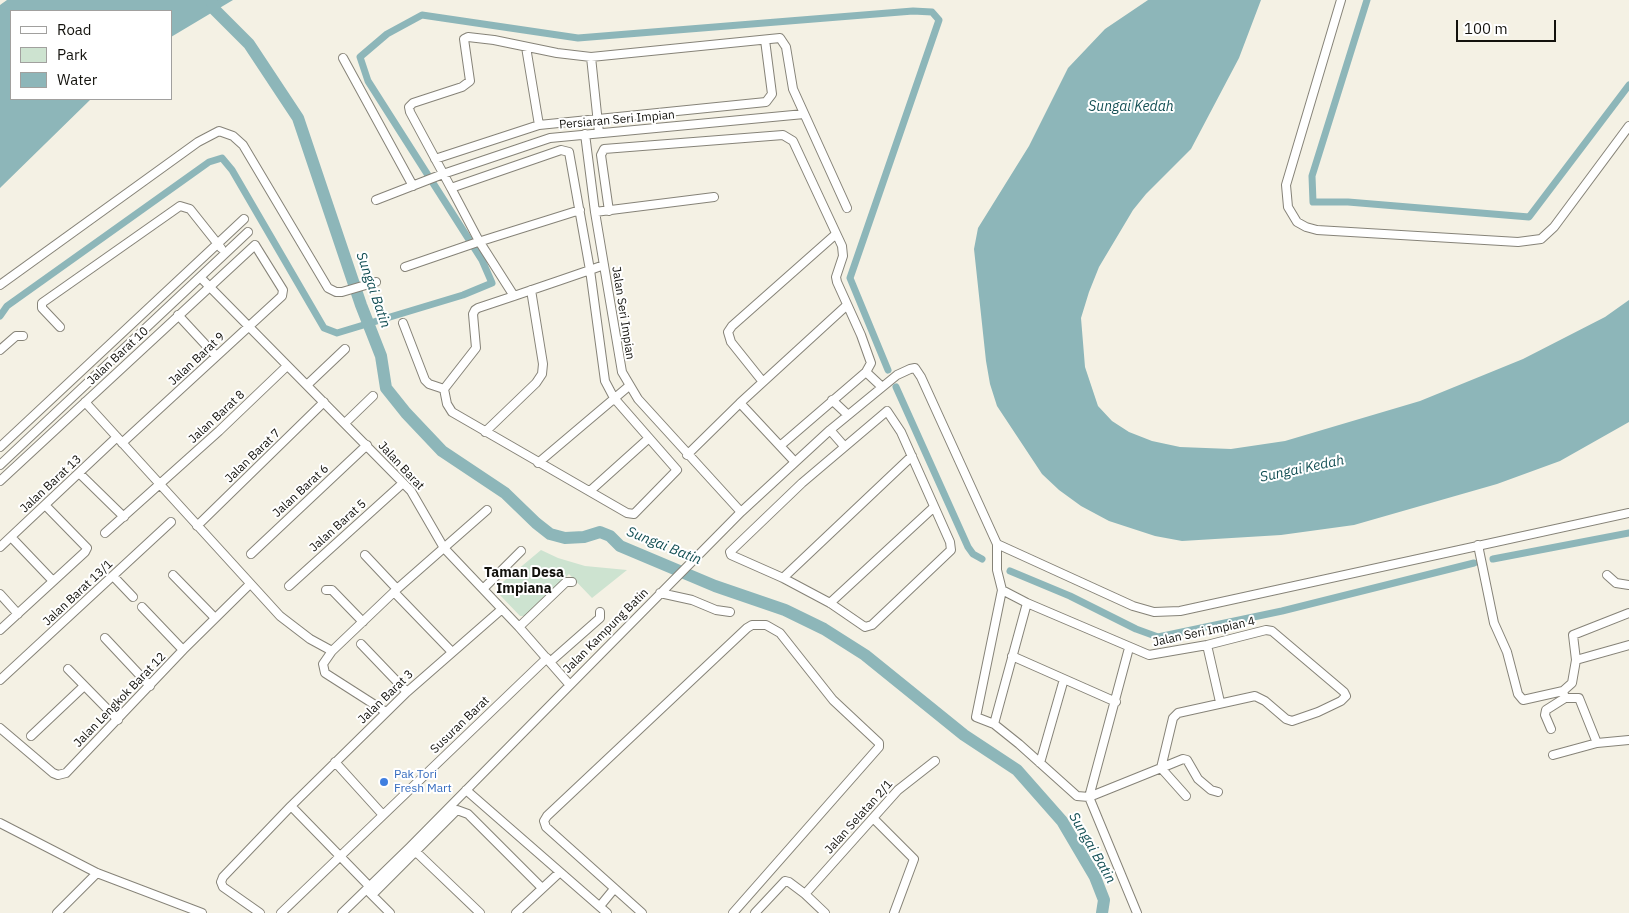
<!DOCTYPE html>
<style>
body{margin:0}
#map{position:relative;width:1629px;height:913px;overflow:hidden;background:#f4f1e4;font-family:"IBM Plex Sans",sans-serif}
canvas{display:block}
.legend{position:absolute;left:10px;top:10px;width:162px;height:90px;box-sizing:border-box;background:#fff;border:1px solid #a1a09e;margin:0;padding:6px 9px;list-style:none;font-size:15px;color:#13120d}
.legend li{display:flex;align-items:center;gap:10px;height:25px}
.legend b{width:25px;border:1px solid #a1a09e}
.scale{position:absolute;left:1456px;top:20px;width:100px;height:22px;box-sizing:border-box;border:2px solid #13120d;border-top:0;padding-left:6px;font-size:15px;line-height:18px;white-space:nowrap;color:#13120d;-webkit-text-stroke:4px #fff;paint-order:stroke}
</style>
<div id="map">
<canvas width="1629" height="913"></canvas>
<ul class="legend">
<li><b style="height:6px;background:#fff"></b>Road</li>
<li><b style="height:14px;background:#cde3d0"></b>Park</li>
<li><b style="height:14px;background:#8db6b9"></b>Water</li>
</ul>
<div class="scale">100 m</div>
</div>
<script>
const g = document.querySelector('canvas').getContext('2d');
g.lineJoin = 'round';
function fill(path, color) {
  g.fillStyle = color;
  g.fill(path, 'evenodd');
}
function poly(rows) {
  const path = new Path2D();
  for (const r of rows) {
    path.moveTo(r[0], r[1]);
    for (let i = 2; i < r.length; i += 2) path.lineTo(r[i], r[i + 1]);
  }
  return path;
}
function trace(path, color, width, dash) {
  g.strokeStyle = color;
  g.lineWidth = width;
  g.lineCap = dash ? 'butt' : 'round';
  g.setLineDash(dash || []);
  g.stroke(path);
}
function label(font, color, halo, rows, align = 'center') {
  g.font = font + ' "IBM Plex Sans",sans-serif';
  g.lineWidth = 4;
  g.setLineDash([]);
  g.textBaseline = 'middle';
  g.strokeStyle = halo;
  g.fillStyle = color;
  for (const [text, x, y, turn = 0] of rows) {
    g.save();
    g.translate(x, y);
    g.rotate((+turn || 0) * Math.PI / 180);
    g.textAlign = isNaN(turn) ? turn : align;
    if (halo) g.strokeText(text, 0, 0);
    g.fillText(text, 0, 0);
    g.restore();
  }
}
fill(poly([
 [541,550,558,558,585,566,627,570,592,598,569,574,525,616,520,616,498,593,498,586]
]), '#cde3d0');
fill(poly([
 [7,0,233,0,171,37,171,11,11,11,11,99,91,99,0,188,0,5],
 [1148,0,1261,0,1239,58,1191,149,1146,194,1133,210,1099,267,1089,292,1081,318,1085,367,1098,406,1112,421,1129,432,1152,441,1180,447,1231,449,1285,441,1420,401,1523,359,1605,317,1629,300,1629,422,1560,461,1497,484,1354,525,1281,535,1182,541,1155,536,1109,521,1081,506,1059,490,1042,474,997,406,990,384,986,361,974,249,978,228,1029,146,1068,68,1105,29]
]), '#8db6b9');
trace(poly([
 [1367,0,1312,176,1313,202,1348,202,1529,217,1629,85],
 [0,316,7,306,209,162,222,158,232,170,324,328,337,333,463,295,492,283,482,260,368,81,360,57,387,34,422,15,578,38,913,11,932,12,939,20,850,278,888,370],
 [896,387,968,547,973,554,982,559],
 [1493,559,1629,533],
 [1010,571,1070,596,1136,629,1158,637,1282,611,1474,563]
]), '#8db6b9', 7);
trace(poly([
 [211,0,215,10,249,44,298,118,361,305,381,356,386,388,406,413,442,451,505,493,536,523,550,534,565,538,584,537,600,532,610,536,620,546,715,586,785,610,824,629,865,655,964,735,1017,770,1062,821,1095,877,1104,900,1102,913]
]), '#8db6b9', 12);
const minor = poly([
 [1341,0,1286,185,1288,207,1297,222,1306,227,1317,230,1518,242,1541,239,1554,227,1629,126],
 [526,47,539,125],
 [591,57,599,133],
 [343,58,413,186],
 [585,134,595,212,622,372,638,399,741,512],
 [435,159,539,125,766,102,772,94,765,40],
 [451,188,479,241,514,296],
 [376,200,443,174,550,138,804,114],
 [609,211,601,155,604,149,783,135,793,141,842,246,843,256,836,277,837,282,861,335,871,363,866,372,780,446],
 [595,212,714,197],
 [604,265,590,270,561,280,514,296,478,308,475,310,473,314,476,348,444,389,447,404,452,412,627,513,634,514,677,470,614,398,605,381,590,270,569,152,561,150,451,188,410,112,409,107,413,103,462,87,470,81,464,39,468,37,494,40,557,53,591,57,780,38,786,47,793,89,847,208],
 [405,267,475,243,580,210],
 [200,277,411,491,444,548,519,627,569,684],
 [0,285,198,142,219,131,233,136,243,145,328,288,336,292,342,292,376,282],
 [178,315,216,356],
 [403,323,425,380,429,384,444,389],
 [60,327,42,308,42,303,180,206,190,209,221,248],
 [0,350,16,336,23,336],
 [866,372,882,387],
 [763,382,731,342,728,332,732,326,836,234],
 [307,385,345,349],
 [832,400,848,415],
 [85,402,280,616,310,639,332,651,397,589,487,510],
 [740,403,795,462],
 [887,411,901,432,950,542,951,550,872,625,865,627,830,603,783,578,731,555,730,552,802,483,887,411],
 [345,423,373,396],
 [830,430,844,446],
 [485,432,536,383,542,374,543,364,531,290],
 [0,447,244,219],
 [687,455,740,403,846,306],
 [538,463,629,386],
 [0,465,248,232],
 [79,473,124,517],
 [0,481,255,245,283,290,282,296,122,443],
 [590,491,649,438],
 [197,526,324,402],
 [105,533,219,431,287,366],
 [11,537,53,581],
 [997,544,997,570,1002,590,976,717,994,724,1019,744,1077,796,1089,797,1161,768,1173,718,1178,713,1255,696,1265,701,1286,719,1292,721,1318,712,1341,701,1346,696,1344,692,1272,631,1266,630,1207,645,1149,655,1027,603,1002,590],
 [1478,545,1494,623,1507,652,1518,694,1523,700,1563,691,1572,683,1576,660,1629,645],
 [0,547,117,437],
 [251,554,367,445],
 [365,555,397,589],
 [173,575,215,618],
 [1607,575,1616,583,1629,585],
 [113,576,133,597],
 [783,578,912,456],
 [289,586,403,483],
 [483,589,521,551],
 [326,590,332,590,363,622],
 [394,592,452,652],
 [660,593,692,600,716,610,730,612],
 [0,594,18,614],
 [830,603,934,507],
 [142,607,183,650],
 [519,627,566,582,572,582],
 [0,630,85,552,87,548,45,505],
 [105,638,150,686],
 [361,644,407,692],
 [1207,645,1220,702],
 [332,651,323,664,325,673,386,712],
 [1012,656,1116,702],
 [1576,660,1573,635,1629,613],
 [550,662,600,618,600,612],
 [68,669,118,720],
 [0,680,171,522],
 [1563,691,1565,698,1579,698,1597,743,1629,740],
 [994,724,1027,603],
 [0,728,53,773,58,775,66,773,183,650,249,585],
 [1551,729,1545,715,1546,710,1565,698],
 [31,736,84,686],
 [1553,755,1597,743],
 [335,762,383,815],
 [1040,763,1064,679],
 [466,790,607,913],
 [1186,796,1161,768,1183,759,1187,760,1198,779,1211,790,1218,792],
 [1089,797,1129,648],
 [1089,797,1137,913],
 [291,806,369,886],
 [873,818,914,859,894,913],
 [0,823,97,873,202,913],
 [413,849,480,913],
 [370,893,390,913],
 [805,894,898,790,935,761],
 [372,895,457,810,468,814,542,888],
 [600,906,614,889],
 [57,913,97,873],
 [260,913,223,887,221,882,223,877,291,806,407,692,502,609],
 [281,913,547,658],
 [342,913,410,847,741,512,830,430,897,375,910,369,915,368,921,377,997,544,1133,606,1154,612,1180,611,1629,513],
 [516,913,560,872],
 [642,913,546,827,544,821,547,816,747,628,752,625,766,625,780,633,833,700,879,743,879,747,733,913],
 [755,913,785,881,789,882,805,894,825,913]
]);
trace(minor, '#868378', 10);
trace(minor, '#fff', 8);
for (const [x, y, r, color] of [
 [384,782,5,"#3f7fe0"]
]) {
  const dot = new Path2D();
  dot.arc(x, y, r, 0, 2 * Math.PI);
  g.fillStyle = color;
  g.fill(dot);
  trace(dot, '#fff', 2);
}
label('12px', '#13120d', '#fff', [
 ["Persiaran Seri Impian",617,120,-5],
 ["Jalan Seri Impian",623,313,81],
 ["Jalan Barat 10",118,356,-43],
 ["Jalan Barat 9",197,359,-43],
 ["Jalan Barat 8",217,417,-43],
 ["Jalan Barat 7",253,456,-44],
 ["Jalan Barat",401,466,47],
 ["Jalan Barat 13",51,484,-43],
 ["Jalan Barat 6",301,491,-43],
 ["Jalan Barat 5",338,526,-42],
 ["Jalan Barat 13/1",78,593,-43],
 ["Jalan Kampung Batin",606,631,-45],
 ["Jalan Seri Impian 4",1204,632,-12],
 ["Jalan Barat 3",386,697,-44],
 ["Jalan Lengkok Barat 12",120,700,-46],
 ["Susuran Barat",460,725,-44],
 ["Jalan Selatan 2/1",859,817,-48]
]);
label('12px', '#366cbe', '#fff', [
 ["Pak Tori",394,775],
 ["Fresh Mart",394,789]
], 'left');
label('italic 14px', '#134f54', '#fff', [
 ["Sungai Kedah",1131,107],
 ["Sungai Batin",373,290,71],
 ["Sungai Kedah",1302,469,-12],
 ["Sungai Batin",664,546,22],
 ["Sungai Batin",1092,848,60]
]);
label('bold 14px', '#13120d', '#fff', [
 ["Taman Desa",524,573],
 ["Impiana",524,589]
]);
</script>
